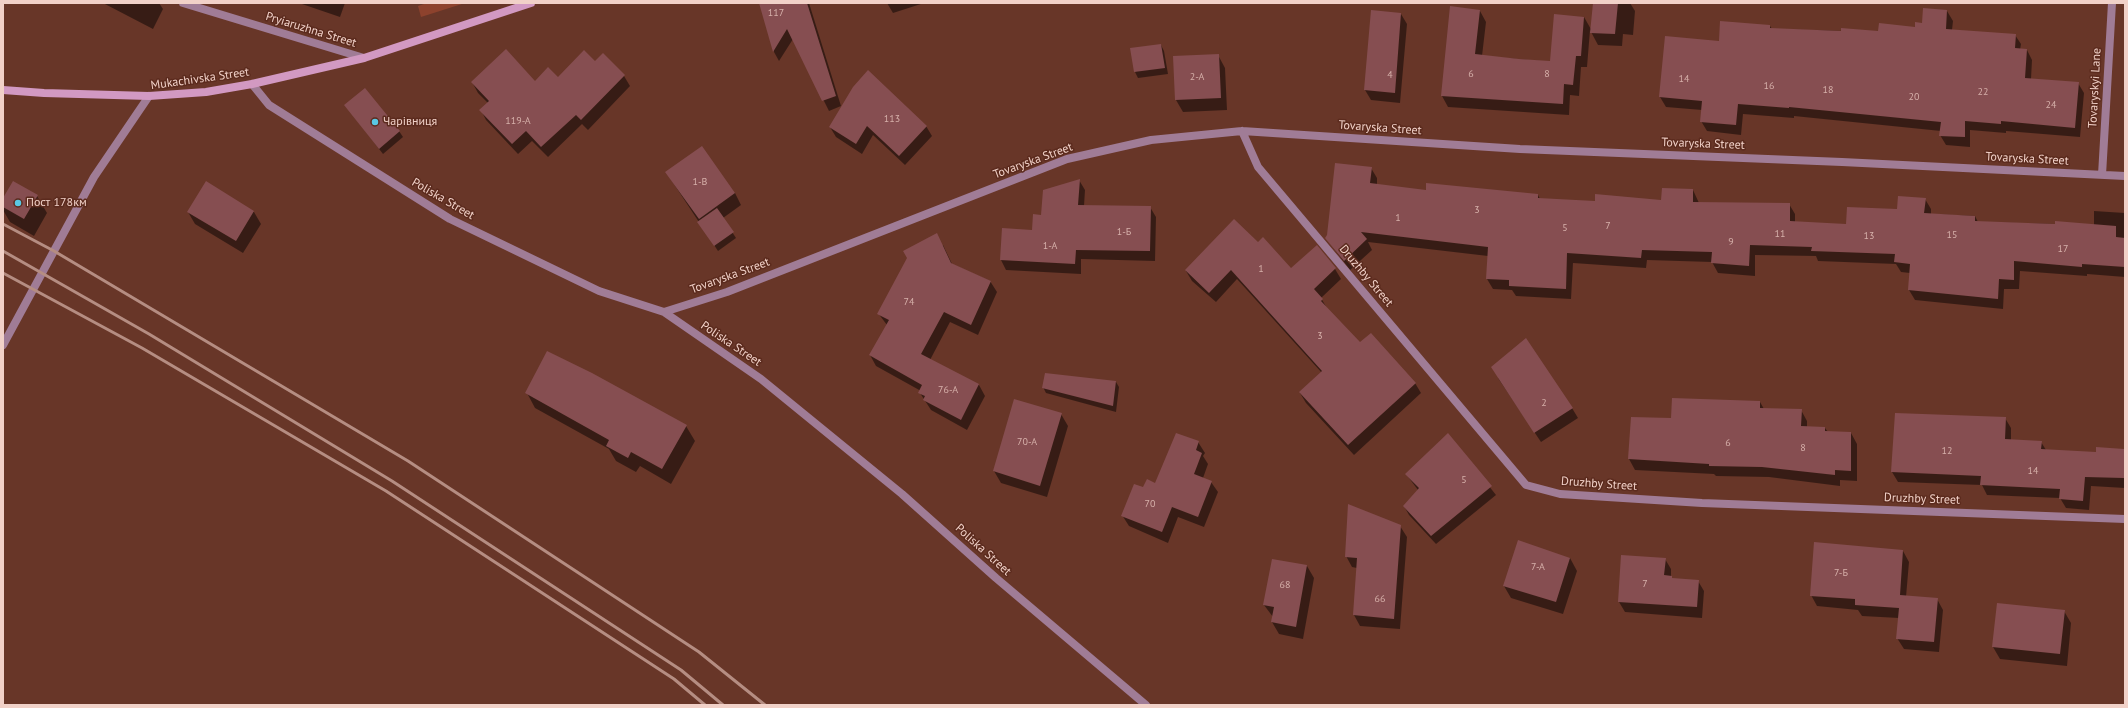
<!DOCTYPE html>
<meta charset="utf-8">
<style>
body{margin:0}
#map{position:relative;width:2128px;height:708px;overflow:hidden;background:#683628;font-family:"PT Sans",sans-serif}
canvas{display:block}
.frame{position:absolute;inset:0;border:4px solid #f1d1c8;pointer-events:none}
</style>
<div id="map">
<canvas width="2128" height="708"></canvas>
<div class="frame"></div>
</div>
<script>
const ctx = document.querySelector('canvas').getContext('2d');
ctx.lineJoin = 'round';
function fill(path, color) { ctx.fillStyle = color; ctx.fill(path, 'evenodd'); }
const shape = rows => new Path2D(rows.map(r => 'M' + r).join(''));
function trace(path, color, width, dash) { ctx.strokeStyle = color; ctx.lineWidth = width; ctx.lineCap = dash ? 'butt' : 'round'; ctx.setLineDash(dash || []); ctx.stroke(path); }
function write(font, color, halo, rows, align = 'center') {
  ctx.font = font + ' "PT Sans",sans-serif'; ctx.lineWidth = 3; ctx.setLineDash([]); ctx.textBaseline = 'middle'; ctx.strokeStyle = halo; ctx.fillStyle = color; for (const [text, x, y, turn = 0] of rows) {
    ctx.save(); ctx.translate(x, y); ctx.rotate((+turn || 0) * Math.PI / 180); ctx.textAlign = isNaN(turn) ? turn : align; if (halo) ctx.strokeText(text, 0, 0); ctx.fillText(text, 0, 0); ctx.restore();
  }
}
const green = shape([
 [427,3,465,3,421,17,418,6]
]);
const shadow = shape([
 [103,3,159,3,163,9,153,29],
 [299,3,345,3,340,17],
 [760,3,809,3,841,106,829,111,793,39,779,61,774,52],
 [887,3,924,3,893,13],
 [1594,3,1630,3,1635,11,1633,35,1623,34,1622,46,1598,45,1590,30,1587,67,1581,67,1579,96,1570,95,1569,115,1448,107,1442,96,1451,8,1480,11,1486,22,1482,56,1551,62,1584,17,1592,31],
 [1947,11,1953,21,1952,30,2015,35,2021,44,2020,50,2027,50,2032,60,2031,79,2078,83,2084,93,2080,137,2006,131,2006,133,1970,130,1970,147,1946,145,1940,135,1941,131,1794,116,1794,118,1743,114,1741,135,1707,131,1701,121,1702,110,1666,107,1660,97,1720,42,1770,26,1772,29,1879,32,1916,28],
 [1401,14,1407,24,1400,103,1371,100,1365,90],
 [1161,45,1164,51,1168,74,1138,78,1135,72],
 [603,55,624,76,630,86,588,130,582,124,548,157,532,141,518,154,486,120,481,110,488,103,478,93,472,82,535,82,558,79,595,63],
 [1218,55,1225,68,1227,110,1183,112,1176,100],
 [854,87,926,126,932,136,905,165,873,135,862,154,836,137,830,127],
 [345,105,399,131,403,137,383,154],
 [1371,168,1377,178,1377,185,1426,191,1538,195,1540,199,1596,202,1662,201,1693,190,1699,203,1789,204,1795,214,1795,223,1847,225,1898,210,1925,199,1931,209,1931,214,1975,216,1978,222,2094,225,2094,211,2125,213,2125,277,2087,274,2087,276,2020,271,2019,289,2004,289,2003,309,1915,300,1909,290,1910,273,1901,272,1896,264,1818,261,1816,256,1755,255,1755,276,1718,273,1712,262,1647,260,1646,268,1573,263,1571,299,1516,296,1512,290,1493,289,1487,279,1488,256,1368,242,1372,250,1350,270,1326,238],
 [666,172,735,193,741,205,723,218,736,238,718,251],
 [1079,180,1085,190,1084,206,1150,207,1156,217,1155,261,1081,259,1081,274,1006,270,1001,260,1033,231,1042,216],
 [206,183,254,212,261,224,243,253,195,224,188,212],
 [37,196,47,213,34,236,10,222,3,210,3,200],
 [1258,243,1291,270,1335,269,1341,279,1321,298,1328,310,1360,344,1415,383,1421,393,1354,455,1306,403,1300,393,1322,373,1237,279,1216,302,1192,281,1186,271],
 [943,245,952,264,990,281,997,292,978,335,950,322,930,360,979,385,985,396,967,430,931,410,920,393,921,391,876,366,870,355,887,325,878,313],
 [1498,378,1572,408,1578,418,1541,442],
 [1116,382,1119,387,1116,412,1046,393,1043,387],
 [527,393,686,426,695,441,671,484,640,466,636,472,616,461,609,449,535,408],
 [1760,402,1764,409,1801,410,1807,421,1807,427,1825,428,1828,432,1851,433,1857,444,1857,481,1840,480,1840,486,1769,477,1716,476,1714,474,1635,470,1629,459,1632,418,1672,420],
 [1061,414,1068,426,1047,497,1001,483,994,471],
 [2005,418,2011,428,2011,440,2041,442,2046,450,2097,453,2097,449,2125,450,2125,488,2091,486,2089,510,2066,508,2060,498,1987,495,1982,485,1898,482,1892,472],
 [1448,434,1496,495,1436,544,1409,515,1404,506,1418,490,1406,474],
 [1198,442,1205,453,1203,456,1208,464,1203,478,1211,482,1218,492,1204,527,1178,517,1168,543,1129,526,1122,515,1144,488,1155,484],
 [1400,526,1407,537,1400,629,1360,626,1354,615,1357,568,1352,567,1346,556],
 [1903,551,1909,562,1906,597,1937,599,1943,610,1939,652,1904,649,1897,638,1899,618,1862,616,1858,610,1817,606,1811,595],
 [1570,558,1577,571,1563,614,1511,598,1504,586],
 [1665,559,1671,569,1671,577,1673,579,1698,581,1704,591,1702,618,1625,612,1619,602],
 [1307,566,1314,578,1303,639,1279,634,1272,622,1273,617,1264,605],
 [2064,611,2071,623,2067,666,2000,659,1993,647]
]);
const building = shape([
 [759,3,807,3,836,96,822,101,787,29,773,52],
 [1593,3,1618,3,1615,34,1590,33],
 [1450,6,1480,10,1475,54,1519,59,1550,61,1554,14,1584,17,1581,56,1576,56,1573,85,1564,84,1563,104,1441,96],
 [1923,8,1947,10,1946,29,2016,34,2015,48,2027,49,2025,78,2079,82,2075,128,2001,121,2001,124,1965,121,1965,137,1939,136,1941,122,1789,107,1789,108,1738,104,1736,125,1700,122,1702,101,1659,97,1665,36,1719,41,1720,21,1770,25,1770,28,1841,31,1841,28,1878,31,1879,23,1915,27,1915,22,1922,23],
 [1371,10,1401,13,1395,93,1364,90],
 [1161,44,1165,68,1134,72,1130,48],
 [506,49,535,81,548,67,558,77,584,50,595,61,603,53,625,75,581,120,576,115,541,147,526,131,512,144,479,110,489,101,471,82],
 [1219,54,1221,98,1175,100,1173,56],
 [868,70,927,126,899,156,867,126,856,144,829,127,853,87],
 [365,88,400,131,379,149,344,105],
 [702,146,735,193,699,219,665,172],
 [1335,163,1372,167,1370,183,1426,190,1426,183,1538,194,1538,198,1595,201,1595,194,1661,200,1662,188,1693,189,1693,202,1790,203,1790,221,1846,224,1847,207,1897,209,1898,196,1926,198,1924,213,1975,216,1975,221,2055,224,2055,221,2116,226,2116,237,2125,238,2125,267,2082,264,2082,267,2014,261,2014,280,1999,279,1998,299,1908,290,1910,264,1894,262,1895,254,1811,251,1812,247,1750,245,1749,266,1711,263,1712,252,1642,250,1641,258,1567,253,1566,289,1509,286,1509,280,1486,279,1488,247,1361,232,1367,239,1344,261,1325,238,1327,235],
 [1080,179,1078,205,1151,206,1150,251,1076,250,1075,264,1000,260,1002,228,1032,230,1033,214,1041,215,1043,190],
 [13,181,38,195,24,219,3,207,3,198],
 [206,181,254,211,236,241,187,212],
 [717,208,734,232,714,246,697,222],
 [1234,219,1258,242,1263,237,1291,268,1317,245,1336,268,1314,289,1323,299,1321,301,1360,342,1371,333,1416,383,1348,445,1299,392,1322,371,1231,270,1209,293,1185,270],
 [937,233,951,263,991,281,971,325,944,312,921,354,979,384,961,420,923,400,925,396,918,393,922,385,869,355,889,320,877,314,907,258,903,251],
 [1526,338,1573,408,1534,433,1491,367],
 [547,351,592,373,687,425,662,469,631,452,628,458,606,446,609,440,525,393],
 [1045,373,1116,381,1113,406,1042,388],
 [1672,398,1760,401,1760,408,1802,409,1801,426,1825,427,1825,431,1851,432,1851,471,1835,470,1835,475,1762,467,1709,466,1709,464,1628,459,1631,417,1671,418],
 [1014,399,1062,413,1040,486,993,471],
 [1895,413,2006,417,2005,439,2042,441,2041,449,2096,452,2096,447,2124,449,2124,478,2085,477,2083,501,2059,499,2060,489,1980,485,1981,476,1891,472],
 [1176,433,1199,441,1196,450,1202,453,1194,474,1212,481,1198,517,1172,507,1162,532,1121,516,1134,484,1143,487,1147,479,1155,483],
 [1448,433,1492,486,1431,536,1403,506,1419,488,1405,474],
 [1348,504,1401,525,1394,619,1353,615,1357,558,1345,557],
 [1518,540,1570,558,1556,602,1503,586],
 [1814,542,1903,550,1900,595,1938,598,1934,642,1896,639,1899,608,1855,605,1855,599,1810,596],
 [1621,555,1666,558,1664,575,1672,576,1672,578,1699,580,1697,607,1618,602],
 [1272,559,1307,565,1296,627,1271,622,1274,607,1263,605],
 [1997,603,2065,610,2060,654,1992,647]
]);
const street = shape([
 [183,3,364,58],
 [252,84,269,105,450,219,599,291,664,312,761,379,902,494,996,578,1146,705],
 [1242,131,1258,167,1526,485,1560,494,1702,503,2125,519],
 [2102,175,2112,3],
 [664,312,727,292,1067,159,1151,140,1242,131,1520,149,1842,162,2125,176],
 [3,345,94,177,149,96]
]);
const secondary = shape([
 [3,90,44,93,149,96,206,92,252,84,364,58,531,3]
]);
const rail = shape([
 [3,224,54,251,408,461,699,652,765,705],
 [3,251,149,334,392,481,681,670,723,705],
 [3,273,142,348,386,491,674,679,705,705]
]);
const markers = [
 [375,122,4,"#59c8e4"],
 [18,203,4,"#59c8e4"]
];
const numberNames = [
 ["117",776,13],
 ["6",1471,74],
 ["8",1547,74],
 ["4",1390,75],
 ["2-А",1197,77],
 ["14",1684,79],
 ["16",1769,86],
 ["18",1828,90],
 ["22",1983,92],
 ["20",1914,97],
 ["24",2051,105],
 ["113",892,119],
 ["119-А",518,121],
 ["1-В",700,182],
 ["3",1477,210],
 ["1",1398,218],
 ["7",1608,226],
 ["5",1565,228],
 ["1-Б",1124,232],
 ["11",1780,234],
 ["15",1952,235],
 ["13",1869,236],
 ["9",1731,242],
 ["1-А",1050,246],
 ["17",2063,249],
 ["1",1261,269],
 ["74",909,302],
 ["3",1320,336],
 ["76-А",948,390],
 ["2",1544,403],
 ["70-А",1027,442],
 ["6",1728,443],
 ["8",1803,448],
 ["12",1947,451],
 ["14",2033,471],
 ["5",1464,480],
 ["70",1150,504],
 ["7-А",1538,567],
 ["7-Б",1841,573],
 ["7",1645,584],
 ["68",1285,585],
 ["66",1380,599]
];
const streetNames = [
 ["Pryiaruzhna Street",311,30,17],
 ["Mukachivska Street",200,79,-8],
 ["Tovaryskyi Lane",2095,88,-87],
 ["Tovaryska Street",1380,128,4],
 ["Tovaryska Street",1703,144,2],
 ["Tovaryska Street",2027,159,3],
 ["Tovaryska Street",1033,161,-20],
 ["Poliska Street",443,199,30],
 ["Tovaryska Street",730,276,-20],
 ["Druzhby Street",1366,276,50],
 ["Poliska Street",731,344,34],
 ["Druzhby Street",1599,484,4],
 ["Druzhby Street",1922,499,2],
 ["Poliska Street",983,550,42]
];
const poiNames = [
 ["Чарівниця",383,122],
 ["Пост 178км",26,203]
];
fill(green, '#8d422d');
fill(shadow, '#0007');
fill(building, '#864e51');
trace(street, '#a07c96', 8);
trace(secondary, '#d299c2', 8);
trace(rail, '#b58d82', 3);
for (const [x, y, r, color] of markers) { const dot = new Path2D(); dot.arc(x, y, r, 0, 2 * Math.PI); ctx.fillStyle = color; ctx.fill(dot); trace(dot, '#5c2b1e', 1.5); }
write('10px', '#d6b0aa', null, numberNames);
write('12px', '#f1d1c8', '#5c2b1e', streetNames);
write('12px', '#f1d1c8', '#5c2b1e', poiNames, 'left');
</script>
